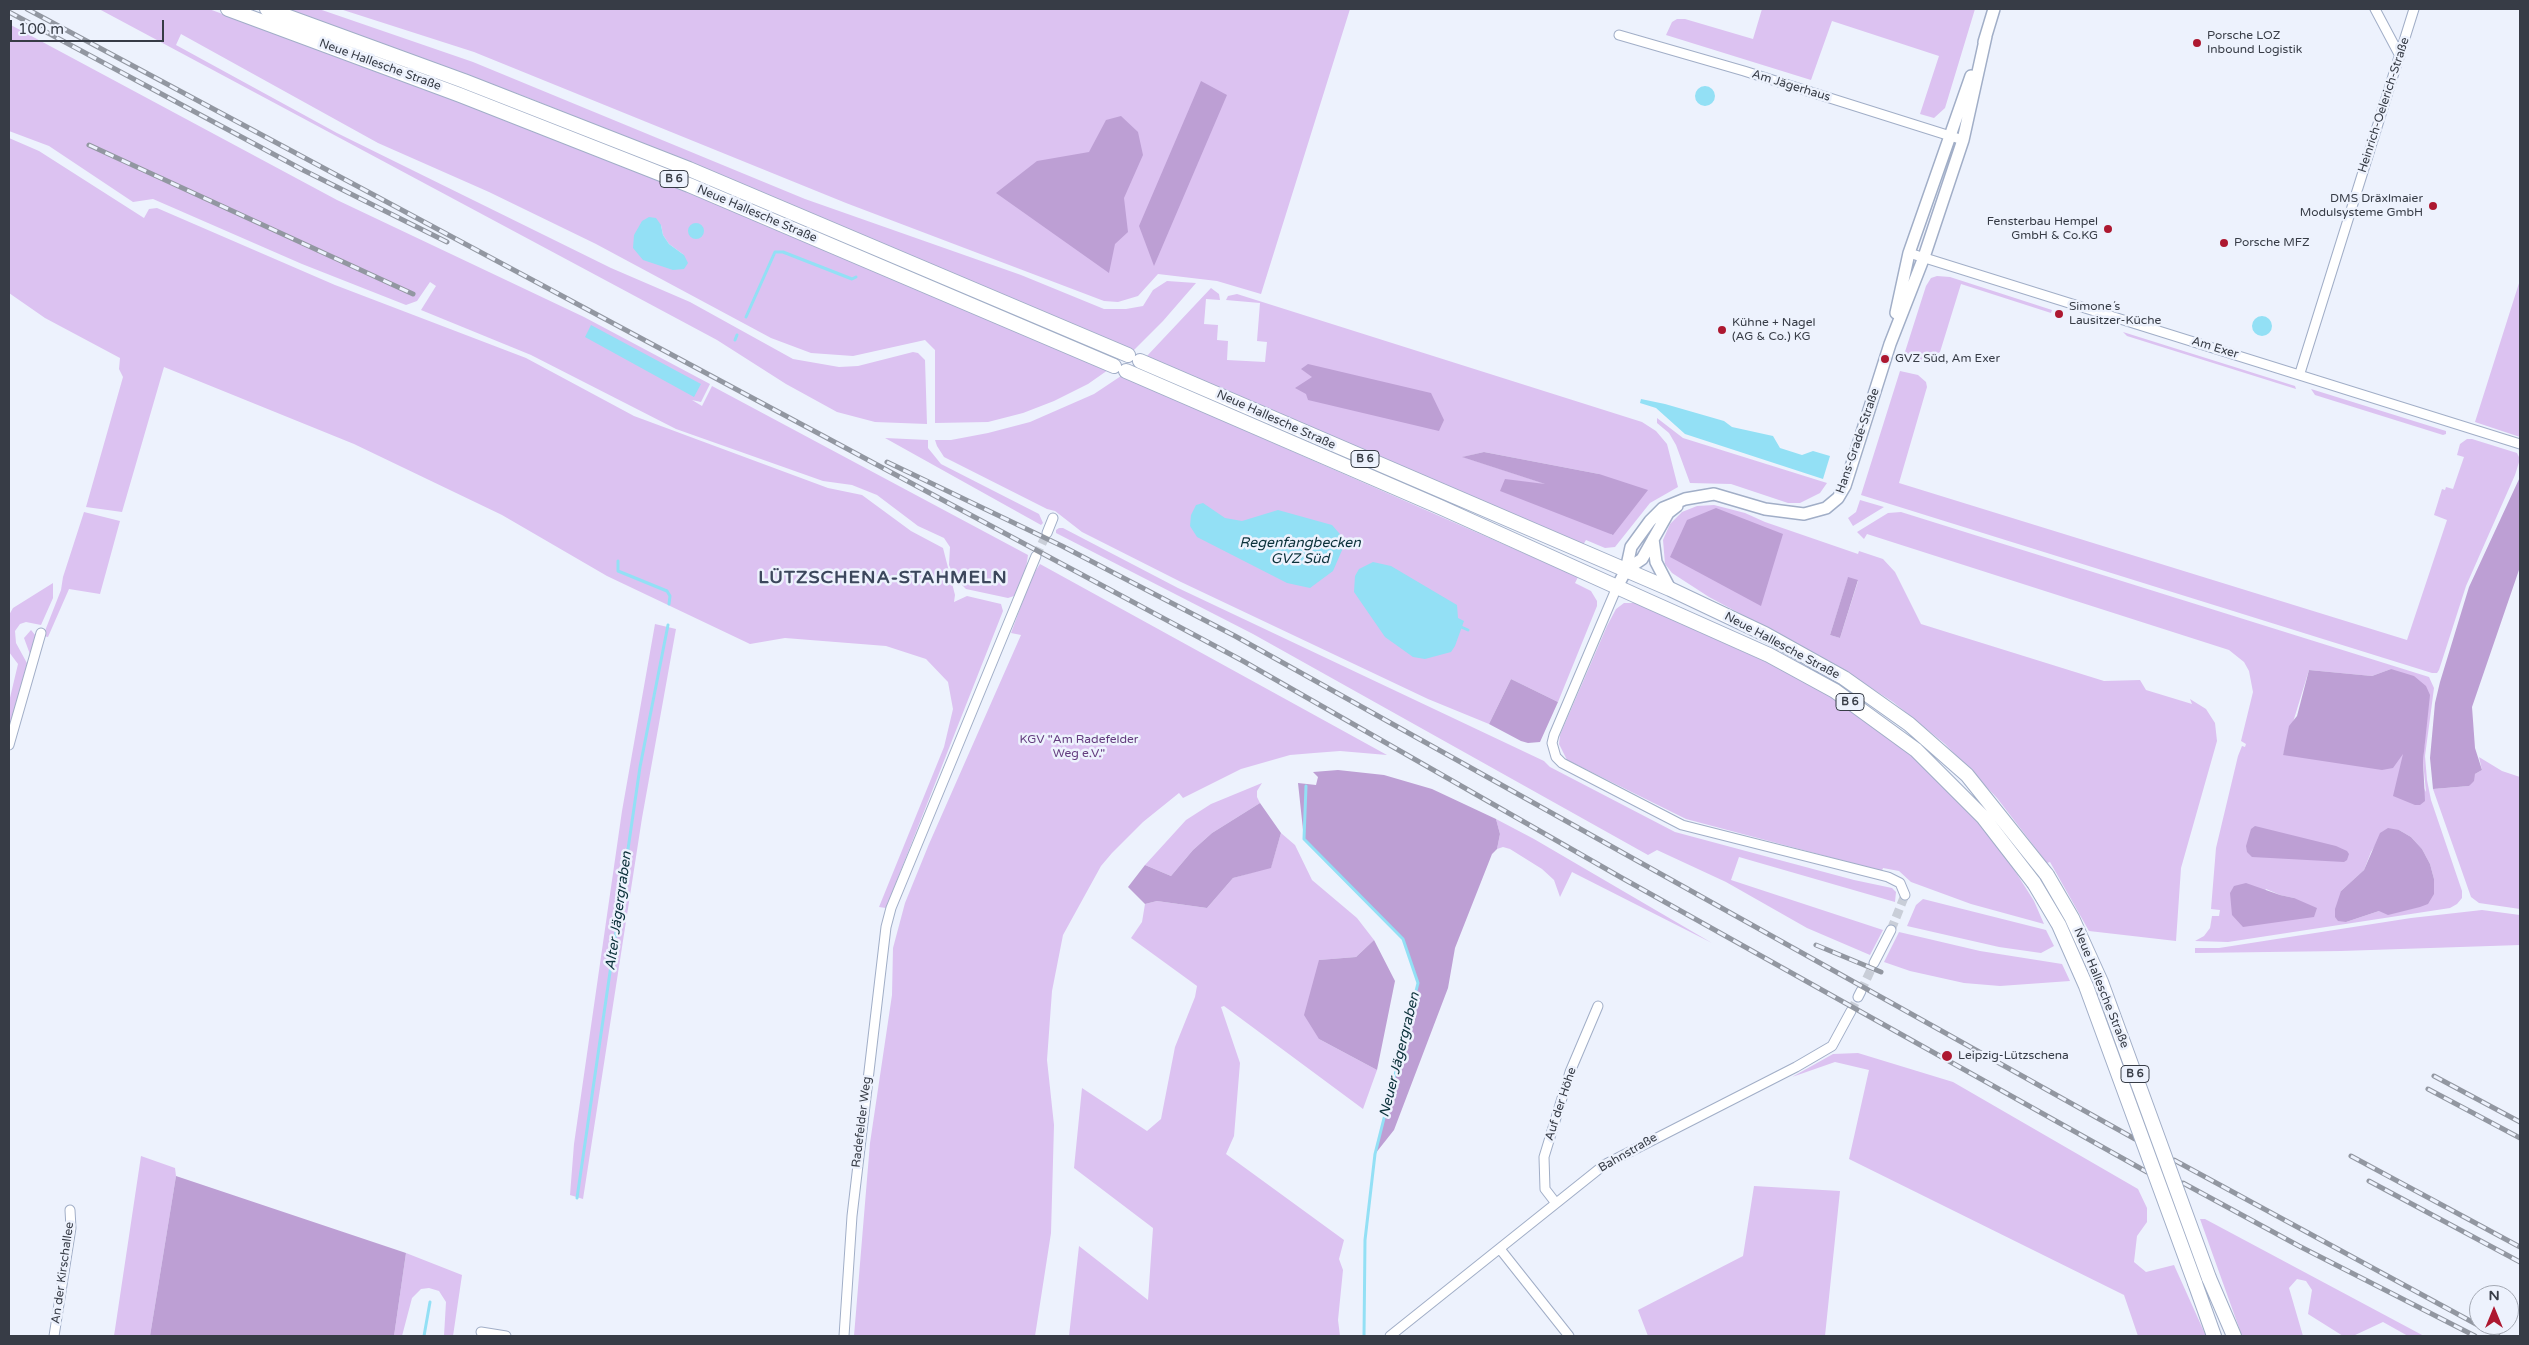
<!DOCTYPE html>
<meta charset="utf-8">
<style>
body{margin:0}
#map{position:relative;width:2529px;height:1345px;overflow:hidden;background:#edf2fd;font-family:"Varela Round",sans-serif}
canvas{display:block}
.frame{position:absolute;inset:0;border:10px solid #373c46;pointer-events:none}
.north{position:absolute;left:2469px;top:1285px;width:50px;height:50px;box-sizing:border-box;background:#edf2fd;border:1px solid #a4a9b4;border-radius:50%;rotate:0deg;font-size:14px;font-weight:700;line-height:20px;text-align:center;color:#373c46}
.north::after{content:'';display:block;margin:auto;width:18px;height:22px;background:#ad1830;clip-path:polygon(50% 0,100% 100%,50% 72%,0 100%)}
.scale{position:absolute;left:10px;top:20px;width:154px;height:22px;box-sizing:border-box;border:2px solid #373c46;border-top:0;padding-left:6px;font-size:15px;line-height:18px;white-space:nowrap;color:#373c46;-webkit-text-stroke:4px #edf2fd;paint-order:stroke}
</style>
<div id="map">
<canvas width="2529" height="1345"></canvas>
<div class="frame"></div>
<div class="north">N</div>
<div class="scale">100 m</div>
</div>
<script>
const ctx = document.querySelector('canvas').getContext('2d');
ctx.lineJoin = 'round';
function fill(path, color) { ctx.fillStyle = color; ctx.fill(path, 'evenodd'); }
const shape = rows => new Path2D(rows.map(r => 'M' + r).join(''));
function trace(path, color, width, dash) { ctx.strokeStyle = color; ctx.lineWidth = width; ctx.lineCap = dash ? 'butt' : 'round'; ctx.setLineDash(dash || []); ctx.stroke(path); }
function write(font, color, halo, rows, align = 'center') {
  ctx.font = font + ' "Varela Round",sans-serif'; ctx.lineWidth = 5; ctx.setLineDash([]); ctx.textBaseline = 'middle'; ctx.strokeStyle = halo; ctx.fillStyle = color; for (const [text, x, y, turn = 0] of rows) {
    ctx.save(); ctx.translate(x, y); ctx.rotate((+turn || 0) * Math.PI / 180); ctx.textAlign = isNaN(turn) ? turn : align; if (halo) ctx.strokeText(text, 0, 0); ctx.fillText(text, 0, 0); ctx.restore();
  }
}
const green = shape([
 [99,9,209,9,470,105,732,210,1108,370,1088,384,1054,401,1023,413,988,422,935,423,935,350,925,340,853,356,811,353,771,338,596,244,489,192,378,143,181,34,176,45,337,133,611,268,690,302,793,359,839,367,858,366,913,352,918,353,925,360,927,424,875,422,837,412,786,384,717,340],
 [661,225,663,235,669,244,684,255,634,235],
 [286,9,319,9,473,62,805,199,1021,275,1104,309,1126,309,1143,306,1153,290,1167,281,1196,283,1163,321,1133,351,754,189,529,98],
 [340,9,1350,9,1261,294,1217,281,1158,274,1138,296,1118,302,1104,301,846,203,474,52],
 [1762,9,1975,9,1945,108,1934,118,1920,114,1939,56,1832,21,1811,80,1666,35,1672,22,1677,19,1685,19,1753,39],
 [9,24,337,200,584,317,710,384,701,402,692,400,702,406,712,386,1028,555,1025,575,1018,590,1014,596,1008,598,966,589,955,578,949,565,950,547,944,538,918,526,877,495,852,485,823,481,676,429,531,355,421,310,436,286,430,282,417,301,406,305,302,264,153,199,133,202,49,146,9,131],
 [9,138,39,151,144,218,149,209,157,208,335,285,526,358,634,416,828,488,862,495,911,531,943,548,955,595,954,602,967,596,1001,604,1003,611,886,908,879,907,944,747,953,709,948,682,926,659,886,646,785,638,750,644,607,576,502,515,354,444,164,367,122,512,86,507,123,377,119,369,120,358,45,318,9,293],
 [1937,276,1950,277,2052,310,2051,313,1961,284,1940,352,1921,362,1911,359,1904,355,1926,286,1931,278],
 [2520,280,2520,437,2475,422],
 [1211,288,1219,294,1220,300,1206,299,1204,324,1218,325,1217,340,1228,341,1227,360,1265,362,1267,342,1257,341,1260,303,1226,300,1228,296,1237,294,1642,422,1656,431,1667,444,1678,487,1650,503,1615,547,1605,548,1586,540,1583,545,1146,357],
 [1484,452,1599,474,1612,535,1549,485,1463,457],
 [2123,332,2295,386,2296,389,2127,336],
 [1900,371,1918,375,1926,382,1927,387,1899,483,2407,640,2447,520,2434,515,2442,489,2445,490,2446,487,2453,489,2464,457,2457,455,2460,444,2467,439,2472,439,2517,453,2520,459,2515,475,2466,586,2439,670,2437,673,2432,673,1861,495],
 [1121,376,1578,577,1575,583,1591,591,1597,601,1597,606,1558,702,1511,679,1489,724,1428,699,1181,582,1082,532,1055,511,1047,509,944,457,937,446,935,440,951,440,988,433,1030,422,1094,394],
 [2311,389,2446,431,2446,434,2443,435,2315,395],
 [1657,418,1683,438,1827,483,1820,493,1800,503,1788,503,1731,484,1690,483,1676,445,1669,433,1657,423],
 [885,438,928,440,928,448,941,464,1039,514,1043,523,1041,525],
 [1860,500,1884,507,1853,526,1848,518,1856,512],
 [1714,505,1745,513,1765,522,1858,554,1859,551,1883,559,1895,572,1921,624,2104,681,2140,680,2146,690,2192,704,2190,699,2206,709,2215,723,2217,741,2181,868,2176,941,2089,931,2050,862,2047,863,1997,798,1945,744,1893,702,1834,664,1709,597,1672,573,1665,564,1663,540,1670,524,1682,512,1697,506],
 [1848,578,1858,581,1840,638,1830,635],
 [84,512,120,521,100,594,69,589,48,637,43,636,61,590,63,577],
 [1901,512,2429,677,2434,688,2425,756,2427,780,2431,800,2462,891,2462,898,2457,904,2450,908,2228,942,2195,941,2204,936,2210,928,2212,916,2219,916,2220,910,2211,909,2216,848,2238,756,2242,746,2245,747,2246,744,2241,741,2253,692,2249,671,2244,662,2229,650,1867,534,1864,539,1857,532,1888,513],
 [2391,669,2425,736,2423,761,2426,792,2404,752,2283,755,2309,670,2372,676],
 [2399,830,2411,837,2422,849,2430,864,2434,879,2379,911,2346,922,2341,891,2364,870,2371,852,2379,840],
 [2266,889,2280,895,2294,898,2243,926],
 [1059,528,1063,528,1178,588,1544,761,1550,767,1675,832,1854,880,1892,888,1896,892,1895,902,1739,857,1731,880,1883,930,1870,955,1807,928,1726,882,1657,850,1648,855,1253,634,1056,533,1056,530],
 [1040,564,1387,755,1340,751,1314,753,1290,755,1241,769,1183,798,1179,793,1143,822,1112,853,1101,866,1063,935,1052,991,1047,1060,1054,1125,1051,1233,1035,1336,854,1336,870,1143,892,995,893,948,905,903,929,844,1021,635,1011,633,1032,576],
 [53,583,53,598,41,625,26,622,20,624,15,631,16,643,28,665,9,731,9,702,18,664,9,652,9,615,13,608],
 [1624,603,1635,603,1815,684,1897,740,1958,796,1998,844,2034,901,2044,924,1971,904,1911,882,1899,871,1883,868,1882,871,1686,819,1567,760,1559,744,1560,735,1607,626,1616,609],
 [655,624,676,629,642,818,583,1199,570,1195,574,1144,622,811],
 [31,630,36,636,31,657,24,638],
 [2479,757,2502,771,2520,777,2520,909,2479,903,2471,897,2433,789,2469,786,2475,774,2482,770],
 [1262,783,1257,791,1257,797,1260,803,1212,833,1193,850,1171,876,1145,865,1186,820,1211,804],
 [1496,819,1534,839,1712,943,1572,872,1560,897,1554,880,1542,869,1510,849,1503,847,1497,849,1500,834],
 [1281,833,1295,845,1312,880,1357,918,1374,940,1356,957,1319,960,1319,1039,1377,1070,1363,1109,1224,1006,1221,1007,1240,1063,1234,1136,1226,1154,1344,1240,1339,1259,1343,1270,1338,1320,1340,1336,1069,1336,1079,1246,1148,1300,1153,1228,1074,1168,1082,1088,1147,1131,1161,1119,1175,1047,1195,997,1197,986,1131,938,1142,922,1145,904,1157,901,1207,908,1233,878,1271,867],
 [1923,899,2046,930,2054,946,2041,953,1999,947,1907,926,1916,905],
 [2482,910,2520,915,2520,945,2341,951,2195,953,2195,948,2219,948,2411,918],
 [1899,932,1980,951,2062,964,2070,981,2000,986,1964,983,1910,971,1884,962],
 [1858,1053,1953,1082,2138,1189,2147,1208,2147,1222,2137,1236,2134,1262,2146,1272,2174,1265,2206,1336,2138,1336,2124,1295,1849,1159,1869,1070,1835,1062,1792,1077,1833,1054],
 [141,1156,175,1168,176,1176,150,1336,114,1336],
 [1754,1186,1840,1191,1825,1336,1648,1336,1638,1310,1743,1256],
 [2200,1219,2205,1219,2424,1336,2408,1336,2383,1322,2353,1336,2343,1336,2308,1314,2312,1290,2306,1281,2297,1279,2289,1288,2303,1336,2242,1336],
 [406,1253,462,1275,453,1336,444,1336,446,1302,439,1291,429,1288,421,1289,412,1298,402,1336,394,1336]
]);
const forest = shape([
 [1201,81,1227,95,1154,266,1139,226],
 [1121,116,1138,132,1143,155,1124,198,1128,232,1115,244,1109,273,996,193,1037,161,1089,152,1106,120],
 [1308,364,1431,393,1444,420,1439,431,1308,400,1306,394,1295,388,1312,377,1301,369],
 [1484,452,1599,474,1648,490,1613,535,1500,491,1505,479,1545,484,1462,457],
 [2520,477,2520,567,2472,707,2475,748,2482,770,2475,774,2474,781,2469,786,2433,789,2430,758,2435,703,2440,682,2469,587],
 [1716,508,1783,534,1761,606,1670,557,1687,520],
 [1848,577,1858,580,1840,638,1830,635],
 [2391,669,2414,676,2426,686,2430,695,2423,761,2425,801,2420,805,2415,805,2393,796,2403,754,2393,768,2382,770,2283,755,2289,726,2297,716,2309,670,2372,676],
 [1511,679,1558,702,1540,742,1528,743,1521,741,1489,724],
 [1338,770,1384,775,1432,789,1496,819,1500,834,1497,849,1492,854,1455,948,1448,988,1394,1130,1375,1154,1418,983,1403,939,1304,839,1298,783,1316,785,1318,777,1313,772],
 [1260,803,1281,833,1271,868,1233,878,1207,908,1157,901,1145,904,1128,887,1145,865,1171,876,1193,850,1212,833],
 [2255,826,2336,846,2347,851,2349,854,2347,860,2344,862,2252,857,2247,852,2246,846,2251,829],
 [2388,828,2399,830,2411,837,2422,849,2430,864,2434,879,2434,894,2428,904,2420,907,2388,915,2379,911,2346,922,2338,921,2335,917,2335,909,2341,891,2364,870,2380,833],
 [2246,883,2280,895,2294,898,2317,908,2314,917,2243,927,2232,915,2230,893,2234,886],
 [1374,940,1395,981,1377,1070,1319,1039,1304,1015,1319,960,1356,957],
 [176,1176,406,1253,394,1336,150,1336]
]);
const water = shape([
 '1695 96a10 10 0 1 1 20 0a10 10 0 1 1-20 0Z',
 [649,217,656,218,661,225,663,235,669,244,684,255,688,263,684,269,673,270,643,260,633,248,634,235,642,221],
 '688 231a8 8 0 1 1 16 0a8 8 0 1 1-16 0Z',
 '2252 326a10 10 0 1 1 20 0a10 10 0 1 1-20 0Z',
 [591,325,701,384,694,397,585,337],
 [1641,399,1665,404,1724,421,1732,427,1773,436,1780,448,1802,455,1813,451,1830,456,1823,479,1685,434,1656,408,1640,403],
 [1203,503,1225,518,1242,521,1278,510,1332,525,1346,541,1333,571,1310,588,1287,583,1197,537,1190,526,1191,515,1196,505],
 [1373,562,1391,566,1457,605,1458,618,1464,621,1455,646,1451,652,1425,659,1413,657,1385,637,1354,592,1355,576,1359,569]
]);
const stream = shape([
 [746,317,775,252,783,252,852,279,856,277],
 [735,340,737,335],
 [618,561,618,571,667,591,670,596,669,604],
 [1459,626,1468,630],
 [1306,786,1304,839,1403,939,1418,983,1375,1154,1365,1240,1364,1336],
 [577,1198,640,767,668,625],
 [424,1336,430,1302]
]);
const streetTunnel = shape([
 [1036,556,1047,533],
 [1891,930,1905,895],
 [1861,991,1874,963],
 [1851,1011,1858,997]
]);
const street = shape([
 [2375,9,2400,56],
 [1619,35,1744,71,1963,140],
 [1909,253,2520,444],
 [2300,373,2414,9],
 [1047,533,1053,518],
 [1617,587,1554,735,1552,743,1556,757,1562,763,1682,825,1888,877,1900,883,1905,895],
 [9,745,41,633],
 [1874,963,1891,930],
 [1858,997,1861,991],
 [1555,1202,1545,1189,1544,1157,1570,1072,1598,1006],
 [1500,1249,1569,1336],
 [481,1332,506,1336],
 [54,1336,71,1228,70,1210],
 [844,1336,852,1216,886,927,891,908,1036,556],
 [1390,1336,1604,1165,1796,1067,1832,1046,1851,1011]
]);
const secondary = shape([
 [1984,42,1994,9],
 [1896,313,1909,253,1971,76],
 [1653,539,1656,562,1670,589],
 [1626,570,1642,559,1668,513,1677,506],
 [1617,587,1626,570,1631,547,1650,521,1663,508,1685,499,1714,494,1765,509,1804,514,1826,508,1838,498,1845,486,1890,344,1924,257,1963,140,1986,36]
]);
const primary = shape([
 [228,9,460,95,689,185,1114,366],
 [267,9,464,81,689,169,1128,355],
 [1140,361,1670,589,1765,634,1844,678,1909,724,1967,775,2047,875],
 [1126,371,1440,507,1648,601,1769,655,1835,691,1916,750,1983,817,2034,883],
 [2209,1278,2234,1336],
 [2195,1283,2214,1336]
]);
const rail = shape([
 [27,9,1243,661,1622,878,2147,1172],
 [9,12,303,170,447,242],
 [89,145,413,294],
 [887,462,1062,546,1235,636,2135,1139],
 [1816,945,1881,972],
 [2434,1076,2520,1122],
 [2428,1089,2520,1138],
 [2351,1156,2520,1247],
 [2174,1160,2498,1336],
 [2369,1181,2520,1262],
 [2183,1183,2299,1246,2475,1336]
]);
const primaryBridge = shape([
 [2047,875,2072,918,2101,982,2209,1278],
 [2034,883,2059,925,2086,986,2195,1283]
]);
const markers = [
 [2197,43,5,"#ad1830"],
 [2433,206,5,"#ad1830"],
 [2108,229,5,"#ad1830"],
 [2224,243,5,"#ad1830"],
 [2059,314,5,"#ad1830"],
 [1722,330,5,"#ad1830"],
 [1885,359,5,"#ad1830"],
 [1947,1056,6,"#ad1830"]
];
const shields = [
 [674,179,28],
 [1365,459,28],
 [1850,702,28],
 [2135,1074,28]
];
const shieldNames = [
 ["B 6",674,179],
 ["B 6",1365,459],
 ["B 6",1850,702],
 ["B 6",2135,1074]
];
const poiNames = [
 ["Porsche LOZ",2207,36],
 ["Inbound Logistik",2207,50],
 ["DMS Dräxlmaier",2423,199,"right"],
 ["Modulsysteme GmbH",2423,213,"right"],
 ["Fensterbau Hempel",2098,222,"right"],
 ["GmbH & Co.KG",2098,236,"right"],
 ["Porsche MFZ",2234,243],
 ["Simone´s",2069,307],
 ["Lausitzer-Küche",2069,321],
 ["Kühne + Nagel",1732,323],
 ["(AG & Co.) KG",1732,337],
 ["GVZ Süd, Am Exer",1895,359],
 ["Leipzig-Lützschena",1958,1056]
];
const streetNames = [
 ["Neue Hallesche Straße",380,65,20],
 ["Am Jägerhaus",1791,86,17],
 ["Heinrich-Oelerich-Straße",2384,105,-72],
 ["Neue Hallesche Straße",757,214,23],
 ["Am Exer",2215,348,17],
 ["Neue Hallesche Straße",1276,420,24],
 ["Hans-Grade-Straße",1858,441,-71],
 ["Neue Hallesche Straße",1782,646,28],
 ["Neue Hallesche Straße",2101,988,68],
 ["Auf der Höhe",1561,1104,-72],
 ["Radefelder Weg",862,1122,-83],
 ["Bahnstraße",1628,1153,-30],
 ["An der Kirschallee",63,1273,-82]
];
const parkNames = [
 ["KGV \"Am Radefelder",1079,740],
 ["Weg e.V.\"",1079,754]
];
const waterNames = [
 ["Regenfangbecken",1300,543],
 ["GVZ Süd",1300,559],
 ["Alter Jägergraben",619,911,-82],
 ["Neuer Jägergraben",1400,1055,-76]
];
const districtNames = [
 ["LÜTZSCHENA-STAHMELN",883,578]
];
fill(green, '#dcc2f1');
fill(forest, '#bd9fd4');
fill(water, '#93e0f5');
trace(stream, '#93e0f5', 3);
trace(streetTunnel, '#c9ced8', 9, [9, 4.5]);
trace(street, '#a1aec7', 11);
trace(secondary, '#a1aec7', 14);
trace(primary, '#a1aec7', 16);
trace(street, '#fff', 9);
trace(secondary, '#fff', 11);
trace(primary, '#fff', 14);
trace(rail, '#9297a1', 5);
trace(rail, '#edf2fd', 3, [9]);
trace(primaryBridge, '#a1aec7', 16, []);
trace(primaryBridge, '#fff', 14);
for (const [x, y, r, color] of markers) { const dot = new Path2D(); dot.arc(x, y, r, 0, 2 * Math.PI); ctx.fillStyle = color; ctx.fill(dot); trace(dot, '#edf2fd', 2); }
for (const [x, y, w] of shields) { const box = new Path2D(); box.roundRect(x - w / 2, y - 8.5, w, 17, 4); ctx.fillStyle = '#edf2fd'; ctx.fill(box); trace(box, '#373c46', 1); }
write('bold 11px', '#373c46', null, shieldNames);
write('12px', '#373c46', '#edf2fd', poiNames, 'left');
write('12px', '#373c46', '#edf2fd', streetNames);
write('12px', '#633c7e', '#edf2fd', parkNames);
write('italic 14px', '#0b313a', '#edf2fd', waterNames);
ctx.letterSpacing = '1px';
write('bold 18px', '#3c475c', '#edf2fd', districtNames);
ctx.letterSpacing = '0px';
</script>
